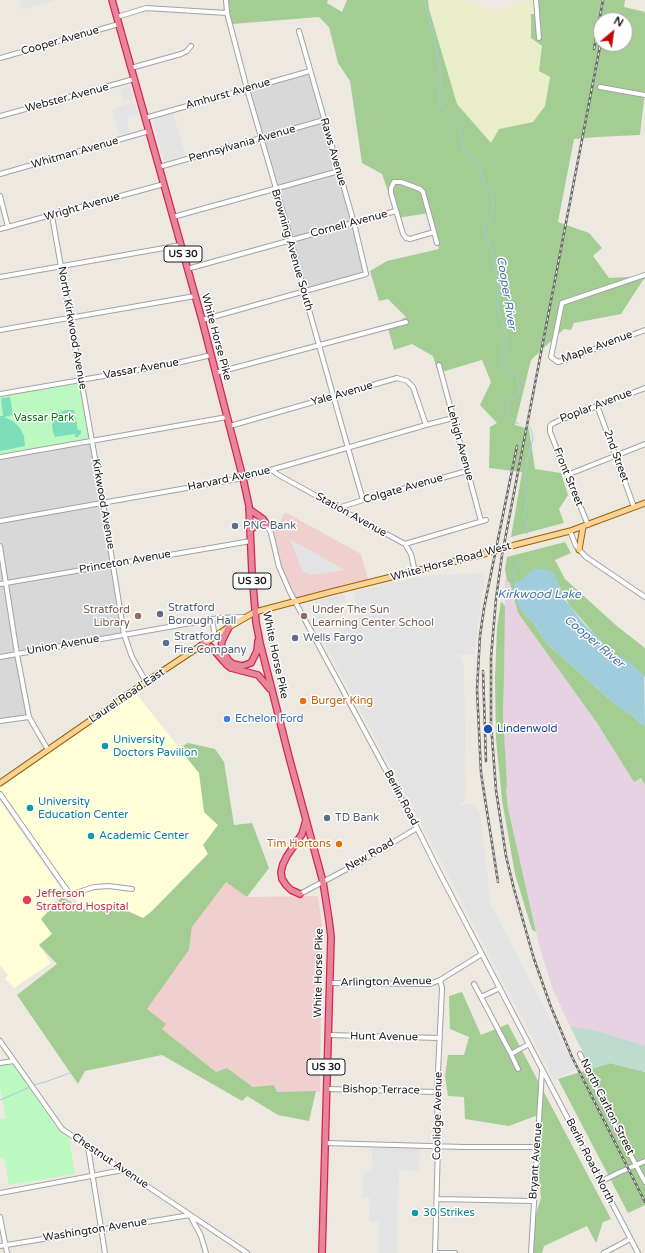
<!DOCTYPE html>
<style>
body{margin:0}
#map{position:relative;width:645px;height:1253px;overflow:hidden;background:#ede9e0;font-family:"Varela Round",sans-serif}
canvas{display:block}
.north{position:absolute;left:593px;top:12px;width:40px;height:40px;box-sizing:border-box;background:#fff;border:1px solid #a4a4a4;border-radius:50%;rotate:29deg;font-size:11px;font-weight:700;line-height:16px;text-align:center;color:#1b1b1b}
.north::after{content:'';display:block;margin:auto;width:14px;height:18px;background:#c60400;clip-path:polygon(50% 0,100% 100%,50% 72%,0 100%)}
</style>
<div id="map">
<canvas width="645" height="1253"></canvas>
<div class="north">N</div>
</div>
<script>
const ctx = document.querySelector('canvas').getContext('2d');
ctx.lineJoin = 'round';
function fill(path, color) { ctx.fillStyle = color; ctx.fill(path, 'evenodd'); }
const shape = rows => new Path2D(rows.map(r => 'M' + r).join(''));
function trace(path, color, width, dash) { ctx.strokeStyle = color; ctx.lineWidth = width; ctx.lineCap = dash ? 'butt' : 'round'; ctx.setLineDash(dash || []); ctx.stroke(path); }
function write(font, color, halo, rows, align = 'center') {
  ctx.font = font + ' "Varela Round",sans-serif'; ctx.lineWidth = 3; ctx.setLineDash([]); ctx.textBaseline = 'middle'; ctx.strokeStyle = halo; ctx.fillStyle = color; for (const [text, x, y, turn = 0] of rows) {
    ctx.save(); ctx.translate(x, y); ctx.rotate((+turn || 0) * Math.PI / 180); ctx.textAlign = isNaN(turn) ? turn : align; if (halo) ctx.strokeText(text, 0, 0); ctx.fillText(text, 0, 0); ctx.restore();
  }
}
const residential = shape([
 [310,71,366,274,304,292,247,89],
 [92,440,124,634,20,652,0,539,0,457],
 [0,546,29,717,0,722]
]);
const commercial = shape([
 [285,512,361,554,369,583,296,601,279,567,269,529,279,523],
 [226,881,247,897,318,896,322,925,320,1092,277,1092,274,1085,253,1087,227,1068,216,1072,162,1029,147,1009,189,950,192,927]
]);
const industrial = shape([
 [505,578,510,583,518,613,597,723,634,781,641,778,645,785,645,1046,601,1032,570,1026,553,990,540,949,508,808,506,788,503,714,504,679]
]);
const education = shape([
 [134,691,199,773,204,812,218,825,203,845,208,853,152,911,143,918,121,908,89,912,67,891,0,794,0,783],
 [0,801,64,893,44,907,47,914,41,919,52,934,39,945,51,963,14,988,5,979,8,975,0,965]
]);
const farmland = shape([
 [428,0,463,0,496,12,530,0,535,0,537,14,531,14,542,46,550,77,545,106,533,122,499,129,491,143,457,104,429,9]
]);
const forest = shape([
 [228,0,328,0,327,3,342,12,347,0,428,0,429,9,457,104,491,143,499,129,533,122,545,106,550,77,539,71,542,46,531,38,531,14,536,14,535,0,625,0,624,7,645,12,645,90,640,135,596,137,574,139,558,222,589,233,602,248,593,256,609,278,645,276,645,277,621,314,574,323,571,330,564,329,531,360,515,425,529,429,535,469,561,473,568,495,559,509,564,523,511,537,522,472,489,468,490,427,497,423,480,405,491,382,482,360,438,373,433,356,412,344,394,350,388,328,406,317,388,299,379,301,370,271,387,261,439,249,429,213,397,218,382,174,362,163,350,81,338,63,329,27,319,17,232,24],
 [601,20,625,20,625,44,601,44],
 [565,542,571,553,555,560,565,579,618,627,645,648,645,677,606,647,569,605,552,572,516,582,524,614,532,621,546,642,554,650,616,705,633,716,645,727,645,785,641,778,634,782,597,723,518,613,510,583,507,581,505,569,507,557],
 [501,601,505,606,504,679,503,714,507,787,506,788,508,808,536,932,532,930,515,874,502,800,496,739,495,678,497,628],
 [188,743,215,749,224,762,234,825,252,823,269,868,247,897,226,882,192,927,189,950,147,1009,166,1024,162,1029,216,1072,227,1068,253,1087,274,1085,277,1092,316,1091,309,1121,278,1115,247,1096,242,1101,162,1055,85,1071,78,1084,17,995,57,964,39,945,52,934,41,919,62,897,89,912,121,908,143,918,152,911,208,854,203,845,218,825,204,812,199,773,179,748],
 [462,992,481,1035,508,1024,611,1219,603,1222,596,1243,587,1226,544,1246,542,1253,534,1253,534,1221,541,1198,537,1154,538,1115,509,1126,465,1119,464,1097,448,1096,445,1076,448,1055,464,1055,469,1037,450,1029,449,996],
 [610,1063,645,1072,645,1205,628,1213,558,1079]
]);
const wetland = shape([
 [570,1026,601,1032,645,1046,645,1072,610,1063,591,1069]
]);
const park = shape([
 [81,380,92,440,0,457,0,394],
 [13,1063,57,1128,69,1138,75,1174,9,1185,4,1158,0,1159,0,1119,6,1118,0,1088,0,1065]
]);
const pitch = shape([
 [10,397,13,415,4,417,13,421,20,428,24,436,25,446,0,451,0,416,3,416,1,398],
 [65,410,74,410,78,430,81,430,81,433,78,437,75,437,75,434,55,437,53,432,52,425,54,418,57,414]
]);
const parking = shape([
 [19,0,56,0,22,10],
 [130,86,134,99,124,102,120,89],
 [133,102,134,105,136,105,139,114,126,118,130,132,119,135,112,111,115,111,114,108],
 [173,113,185,155,164,161,152,119],
 [290,539,345,570,310,575,302,571],
 [485,573,474,654,458,655,461,659,464,668,466,794,465,801,458,807,469,803,475,806,480,813,491,905,576,1069,555,1081,422,825,323,641,359,619,353,592,414,578,435,575],
 [344,594,346,602,323,607,326,621,330,627,325,629,321,621,316,623,312,606,316,605,315,601],
 [373,1144,420,1145,419,1171,399,1170,397,1253,378,1253,379,1222,369,1221,370,1198,362,1198,364,1171,371,1171]
]);
const water = shape([
 [535,568,547,570,554,573,565,600,584,624,597,636,606,647,618,656,626,659,644,675,645,727,633,716,616,705,554,650,546,642,532,621,524,614,518,604,513,583,521,580]
]);
const stream = shape([
 [424,0,433,30,440,68,441,78,439,91,440,104,441,107,451,116,455,122,460,133,465,152,475,161,480,167,483,182,492,194,493,198,493,210,484,230,494,260,498,282,497,297,498,309,505,328,506,342,502,354,502,363,506,369,517,377,519,388,517,397,508,401,507,405,509,415,514,421,519,424],
 [527,534,528,529,524,514,527,502,525,479,528,457,533,439,531,429,529,426],
 [516,582,513,574,520,561],
 [33,1085,45,1082,70,1073],
 [0,1100,30,1087]
]);
const minor = shape([
 [226,0,227,13,247,89,291,240,304,292,348,448,363,500],
 [536,0,539,38],
 [117,17,146,8,227,13],
 [0,58,119,24],
 [131,68,181,54,187,51,191,46],
 [600,87,645,95],
 [0,116,134,79],
 [145,118,310,71],
 [159,167,324,120],
 [0,174,149,131],
 [394,182,401,182,420,189,423,192,434,232,410,239,406,238,403,234,391,193,391,188,394,182],
 [0,196,8,227],
 [52,216,103,503,124,634,132,657,146,682],
 [173,217,339,171],
 [0,229,164,184],
 [434,232,437,243],
 [187,269,396,211],
 [645,275,562,303,551,357,558,362,565,360,645,330],
 [0,277,181,245],
 [202,320,366,274,354,223,299,31],
 [0,330,195,296],
 [439,365,481,521],
 [215,373,406,322],
 [0,394,173,364,211,355],
 [597,405,634,507],
 [230,426,397,378,407,381,413,387,426,425],
 [0,457,227,417],
 [272,470,277,474,338,508,405,544,411,554,415,572],
 [567,475,645,444],
 [338,508,363,500,467,471],
 [0,521,243,478,426,425,453,418],
 [267,525,271,533,279,567,290,592,417,828,438,870,638,1253],
 [588,525,550,432,550,426,552,424,558,421,645,388],
 [570,531,576,546,586,557,645,597],
 [405,544,486,520],
 [0,546,17,654,29,717,48,750],
 [0,584,251,541],
 [212,619,215,637],
 [0,657,219,618,244,617],
 [0,721,29,717],
 [0,794,69,893,73,894,94,887,109,886,132,889],
 [300,894,364,860,417,828],
 [330,983,430,984,440,980,482,954],
 [474,984,481,997],
 [500,988,481,997,511,1054,529,1044],
 [328,1035,440,1038],
 [0,1041,62,1129,247,1253],
 [511,1054,518,1069],
 [580,1054,606,1109,645,1182],
 [0,1063,14,1061],
 [326,1089,437,1092],
 [325,1143,464,1147,537,1147],
 [88,1147,105,1253],
 [600,1182,618,1173,645,1161],
 [0,1193,123,1170],
 [437,1199,533,1201],
 [0,1217,7,1253],
 [0,1246,190,1215,201,1236,206,1253],
 [435,1253,438,1145,437,1092,442,988,440,980],
 [435,1253,455,1253],
 [531,1253,542,1070],
 [604,1253,630,1239]
]);
const major = shape([
 [515,545,570,531,645,503],
 [579,550,583,527],
 [0,783,146,682,229,627,255,612,331,592,484,554]
]);
const highway = shape([
 [112,0,202,320,243,478,249,506,252,572,256,622,260,643,289,757,323,882,329,920,331,937,322,1253],
 [249,509,263,519,267,525],
 [250,530,258,524,267,525],
 [229,627,222,641,221,648,229,661,233,664,242,666,251,663,257,651,258,641],
 [202,645,211,647,227,665,231,668,258,675,270,689],
 [300,894,291,890,286,885,282,879,281,872,283,864,287,856,302,834,306,820]
]);
const rail = shape([
 [601,41,502,555,496,599,491,657,491,724,496,790,506,856,514,889,534,959,551,1007,572,1057,645,1202],
 [594,49,603,0],
 [483,671,486,761],
 [498,882,481,773,477,689,480,636,484,608,517,446]
]);
const majorBridge = shape([
 [484,554,515,545]
]);
const markers = [
 [235,526,4,"#5c6f8a"],
 [160,614,4,"#5c6f8a"],
 [138,616,4,"#8d6e63"],
 [304,616,4,"#8d6e63"],
 [295,638,4,"#5c6f8a"],
 [166,643,4,"#5c6f8a"],
 [303,701,4,"#e8710a"],
 [227,719,4,"#3f7fe0"],
 [488,729,5,"#1a4fb4"],
 [105,746,4,"#0f9aa8"],
 [30,808,4,"#0f9aa8"],
 [327,818,4,"#5c6f8a"],
 [91,836,4,"#0f9aa8"],
 [339,844,4,"#e8710a"],
 [27,900,5,"#e0444e"],
 [415,1213,4,"#0f9aa8"]
];
const shields = [
 [183,254,38],
 [252,581,38],
 [326,1067,38]
];
const shieldNames = [
 ["US 30",183,254],
 ["US 30",252,581],
 ["US 30",326,1067]
];
const streetNames = [
 ["Cooper Avenue",60,41,-16],
 ["Amhurst Avenue",228,94,-16],
 ["Webster Avenue",67,98,-15],
 ["Pennsylvania Avenue",242,144,-16],
 ["Raws Avenue",333,152,74],
 ["Whitman Avenue",75,153,-16],
 ["Wright Avenue",82,207,-16],
 ["Cornell Avenue",349,224,-15],
 ["Browning Avenue South",292,250,74],
 ["North Kirkwood Avenue",72,328,80],
 ["White Horse Pike",216,337,75],
 ["Maple Avenue",597,347,-20],
 ["Vassar Avenue",141,369,-10],
 ["Yale Avenue",342,394,-16],
 ["Poplar Avenue",596,406,-21],
 ["Lehigh Avenue",460,443,75],
 ["2nd Street",616,456,70],
 ["Front Street",568,477,68],
 ["Harvard Avenue",229,479,-12],
 ["Colgate Avenue",403,489,-16],
 ["Kirkwood Avenue",103,504,80],
 ["Station Avenue",351,515,29],
 ["Princeton Avenue",125,562,-10],
 ["White Horse Road West",451,562,-15],
 ["Union Avenue",63,645,-10],
 ["White Horse Pike",275,655,78],
 ["Laurel Road East",127,696,-34],
 ["Berlin Road",401,798,62],
 ["New Road",370,855,-30],
 ["White Horse Pike",319,973,-89],
 ["Arlington Avenue",386,982,-1],
 ["Hunt Avenue",384,1037,1],
 ["Bishop Terrace",381,1090,1],
 ["North Carlton Street",607,1107,63],
 ["Coolidge Avenue",438,1116,-89],
 ["Chestnut Avenue",110,1161,34],
 ["Bryant Avenue",536,1161,-86],
 ["Berlin Road North",590,1161,63],
 ["Washington Avenue",95,1230,-9]
];
const parkNames = [
 ["Vassar Park",44,418]
];
const serviceNames = [
 ["PNC Bank",243,526],
 ["Stratford",168,608],
 ["Borough Hall",168,621],
 ["Stratford",174,637],
 ["Fire Company",174,650],
 ["Wells Fargo",303,638],
 ["TD Bank",335,818]
];
const educationNames = [
 ["Stratford",130,610],
 ["Library",130,623],
 ["Under The Sun",312,610,"left"],
 ["Learning Center School",312,623,"left"]
];
const foodNames = [
 ["Burger King",311,701],
 ["Tim Hortons",331,844,"right"]
];
const shopNames = [
 ["Echelon Ford",235,719]
];
const transitNames = [
 ["Lindenwold",497,729]
];
const cultureNames = [
 ["University",113,740],
 ["Doctors Pavilion",113,753],
 ["University",38,802],
 ["Education Center",38,815],
 ["Academic Center",99,836],
 ["30 Strikes",423,1213]
];
const healthNames = [
 ["Jefferson",36,894],
 ["Stratford Hospital",36,907]
];
const waterNames = [
 ["Cooper River",506,293,81],
 ["Kirkwood Lake",539,595],
 ["Cooper River",594,642,40]
];
fill(residential, '#d9d8d8');
fill(commercial, '#efd0ce');
fill(industrial, '#e6d2e2');
fill(education, '#feffd7');
fill(farmland, '#e9edca');
fill(forest, '#a4cd94');
fill(wetland, '#bddbce');
fill(park, '#bbf9c1');
fill(pitch, '#7cdeba');
fill(parking, '#e3e3e3');
fill(water, '#9fcddc');
trace(stream, '#9fcddc', 1);
trace(minor, '#a2a2a2', 6);
trace(major, '#926500', 7);
trace(highway, '#d6225c', 8);
trace(minor, '#fff', 4);
trace(major, '#fcd296', 5);
trace(highway, '#e68696', 5.5);
trace(rail, '#696969', 2.5);
trace(rail, '#fff', 1, [3]);
trace(majorBridge, '#926500', 7, []);
trace(majorBridge, '#fcd296', 5);
for (const [x, y, r, color] of markers) { const dot = new Path2D(); dot.arc(x, y, r, 0, 2 * Math.PI); ctx.fillStyle = color; ctx.fill(dot); trace(dot, '#fff', 1.5); }
for (const [x, y, w] of shields) { const box = new Path2D(); box.roundRect(x - w / 2, y - 8, w, 16, 3); ctx.fillStyle = '#fff'; ctx.fill(box); trace(box, '#1b1b1b', 1); }
write('bold 10px', '#1b1b1b', null, shieldNames);
write('11px', '#1b1b1b', '#fff', streetNames);
write('11px', '#0a7816', '#fff', parkNames);
write('11px', '#4e5e75', '#fff', serviceNames, 'left');
write('11px', '#785e54', '#fff', educationNames, 'right');
write('11px', '#c56008', '#fff', foodNames, 'left');
write('11px', '#366cbe', '#fff', shopNames, 'left');
write('11px', '#164399', '#fff', transitNames, 'left');
write('11px', '#0d838f', '#fff', cultureNames, 'left');
write('11px', '#be3a42', '#fff', healthNames, 'left');
write('italic 12px', '#4877aa', '#fff', waterNames);
</script>
